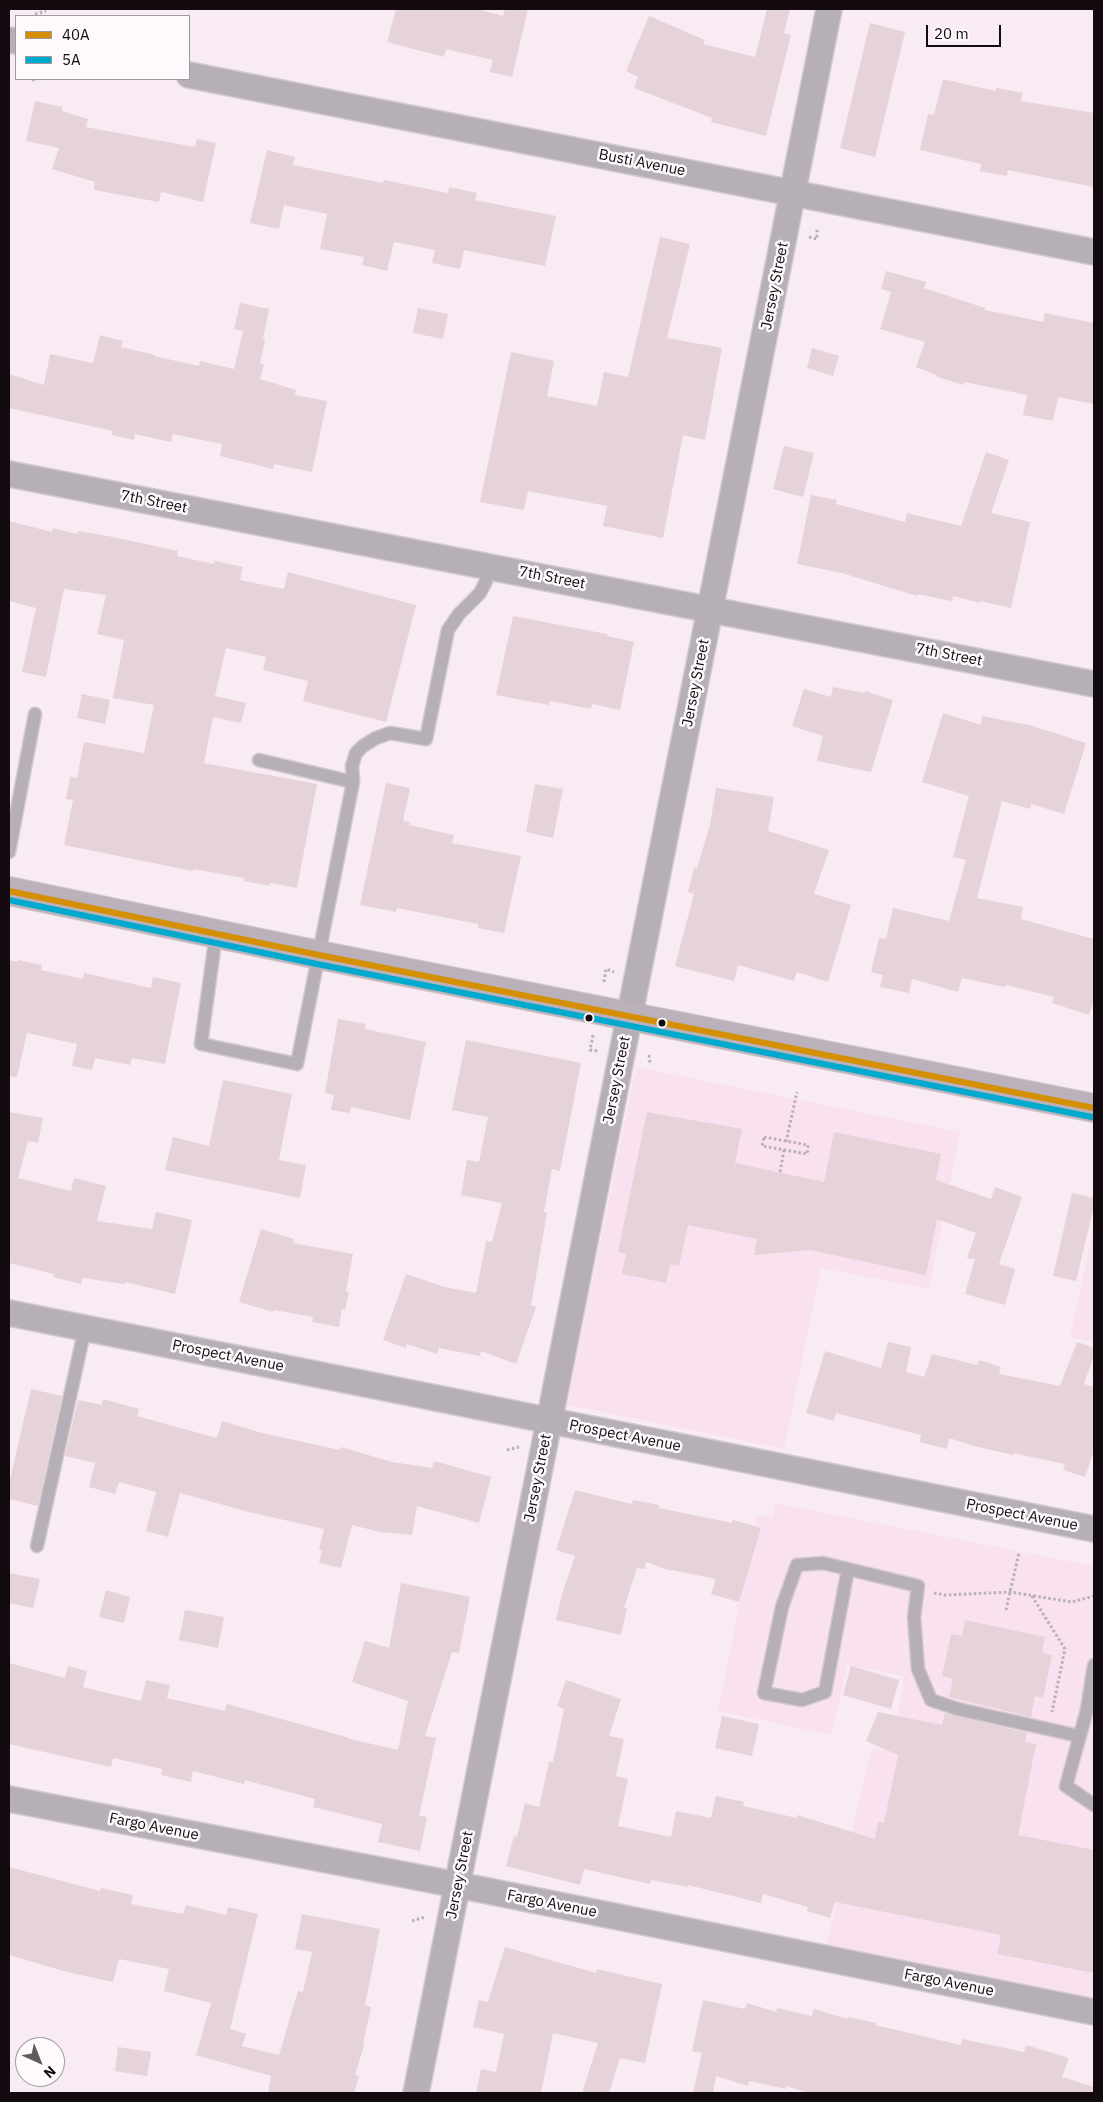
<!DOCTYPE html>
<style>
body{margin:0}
#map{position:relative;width:1103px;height:2102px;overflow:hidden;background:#f8ebf3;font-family:"IBM Plex Sans",sans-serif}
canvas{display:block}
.frame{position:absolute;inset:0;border:10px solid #120a0f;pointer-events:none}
.legend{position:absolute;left:15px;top:15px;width:175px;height:65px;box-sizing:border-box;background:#fef9fc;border:1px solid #a0999d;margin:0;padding:6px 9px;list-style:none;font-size:15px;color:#120a0f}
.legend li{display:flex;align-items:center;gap:10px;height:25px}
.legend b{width:25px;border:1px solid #a0999d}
.north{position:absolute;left:15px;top:2037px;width:50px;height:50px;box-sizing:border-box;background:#fef9fc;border:1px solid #a0999d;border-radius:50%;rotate:136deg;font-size:14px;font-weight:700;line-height:20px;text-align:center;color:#120a0f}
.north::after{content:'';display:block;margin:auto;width:18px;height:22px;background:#62595f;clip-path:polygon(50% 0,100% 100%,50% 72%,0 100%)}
.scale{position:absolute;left:926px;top:25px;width:75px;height:22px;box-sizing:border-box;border:2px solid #120a0f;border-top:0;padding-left:6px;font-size:15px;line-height:18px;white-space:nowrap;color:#120a0f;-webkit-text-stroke:4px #fef9fc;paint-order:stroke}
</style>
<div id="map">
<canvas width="1103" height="2102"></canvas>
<div class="frame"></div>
<ul class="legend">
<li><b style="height:6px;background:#d58f02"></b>40A</li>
<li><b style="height:6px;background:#00a9ce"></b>5A</li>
</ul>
<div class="north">N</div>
<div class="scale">20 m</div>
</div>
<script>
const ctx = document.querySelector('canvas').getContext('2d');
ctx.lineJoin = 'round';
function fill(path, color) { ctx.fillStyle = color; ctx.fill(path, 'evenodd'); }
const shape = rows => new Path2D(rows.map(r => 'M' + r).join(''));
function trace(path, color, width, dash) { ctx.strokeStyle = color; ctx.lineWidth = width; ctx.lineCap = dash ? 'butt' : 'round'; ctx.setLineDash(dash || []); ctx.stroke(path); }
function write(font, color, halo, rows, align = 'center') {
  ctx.font = font + ' "IBM Plex Sans",sans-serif'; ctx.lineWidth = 5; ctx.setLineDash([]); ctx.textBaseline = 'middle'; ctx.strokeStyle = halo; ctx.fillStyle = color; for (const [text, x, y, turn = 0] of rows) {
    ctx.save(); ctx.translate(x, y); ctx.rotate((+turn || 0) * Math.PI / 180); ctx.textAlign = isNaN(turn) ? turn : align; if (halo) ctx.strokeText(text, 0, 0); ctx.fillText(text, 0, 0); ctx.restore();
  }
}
const built = shape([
 [636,1067,960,1132,929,1289,821,1268,784,1449,567,1405],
 [1094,1227,1094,1342,1070,1337],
 [775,1503,1094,1566,1094,1998,826,1947,871,1749,892,1751,904,1676,847,1665,832,1735,718,1711,757,1515,774,1517]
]);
const building = shape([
 [396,9,476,9,503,16,505,9,528,9,512,77,490,72,493,60,446,49,444,57,387,42],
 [767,9,790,9,784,33,791,35,766,136,711,122,712,118,634,88,638,77,626,71,649,16,705,40,703,44,755,57],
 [870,23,905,32,875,157,840,148],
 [943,79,995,91,996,88,1023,93,1021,101,1094,113,1094,187,1008,170,1007,176,980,171,981,164,920,150,928,114,934,115],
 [35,101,62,107,62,111,88,119,86,127,195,147,197,139,216,143,203,202,161,192,159,202,94,190,95,182,52,169,59,148,26,141],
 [267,150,295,157,293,165,383,183,384,180,448,193,449,187,477,193,475,200,556,216,545,266,464,250,460,269,432,263,435,250,394,242,387,271,362,265,364,257,320,249,327,214,284,205,279,229,250,223],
 [660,237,690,244,667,338,722,348,705,440,683,435,663,538,603,526,607,506,528,491,524,510,480,502,511,352,554,361,547,396,597,406,604,372,628,377],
 [886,271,926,282,924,288,985,308,985,310,1043,322,1045,313,1094,323,1094,404,1058,397,1053,421,1023,415,1027,395,965,382,964,385,937,377,937,375,916,367,925,342,880,329,891,292,881,289],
 [240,303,269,309,263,339,265,340,260,364,264,365,260,379,296,390,295,395,327,401,312,472,274,464,273,469,220,456,222,444,173,434,171,442,135,434,134,440,112,435,113,431,9,408,9,374,44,385,50,354,93,363,100,335,123,341,121,347,155,355,154,356,199,366,200,361,234,369,243,331,234,329],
 [418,308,448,314,443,339,413,333],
 [812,348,839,356,833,376,807,368],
 [784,446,814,453,803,497,773,489],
 [986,452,1009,460,991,513,1030,522,1011,608,980,601,980,603,953,596,952,601,917,594,917,596,842,573,797,564,811,495,837,500,836,504,905,522,907,513,961,526],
 [9,521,52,532,53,528,77,534,78,531,108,536,178,551,177,556,214,564,215,561,243,567,240,580,284,589,288,572,416,605,386,722,303,701,308,681,263,670,266,657,226,648,215,696,246,703,241,723,213,717,204,763,317,784,297,888,270,883,269,886,244,881,244,878,193,869,193,871,64,845,73,800,66,799,70,777,77,778,84,742,144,753,154,705,113,698,124,640,97,634,106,595,64,589,46,677,22,672,36,608,9,601],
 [513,616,607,634,607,636,634,642,620,710,592,704,591,709,550,701,549,705,496,695],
 [833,687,865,693,865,691,893,700,871,772,817,761,823,736,792,726,804,689,831,697],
 [82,694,110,700,105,724,77,718],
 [943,713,981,725,982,716,1029,725,1086,743,1064,814,1031,804,1030,809,1002,801,977,898,1023,907,1021,919,1094,939,1094,999,1089,1015,1052,1003,1054,997,1006,985,1005,987,962,978,958,992,912,979,909,993,880,987,883,975,871,972,879,938,886,939,893,908,949,921,966,860,953,857,969,796,922,782],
 [386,783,410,788,403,821,410,822,409,825,454,835,452,843,521,856,504,933,478,928,478,924,397,908,396,912,360,905],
 [535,784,563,789,553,838,526,832],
 [716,788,774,797,768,831,829,850,814,894,851,905,828,982,797,972,794,981,738,965,734,981,675,966,694,894,688,892,694,868,697,868,710,825],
 [9,960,18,962,18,960,42,965,41,970,83,979,84,973,151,988,153,977,181,983,165,1064,132,1058,130,1065,95,1058,92,1070,72,1066,77,1044,27,1033,17,1077,9,1076],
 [338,1019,366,1024,365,1029,426,1042,410,1120,351,1107,350,1113,331,1110,334,1095,325,1093],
 [466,1040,581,1063,560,1171,552,1169,544,1212,547,1213,531,1305,536,1307,516,1364,481,1351,480,1356,439,1348,437,1354,407,1344,406,1348,383,1340,406,1274,444,1287,476,1293,486,1241,492,1242,502,1203,461,1195,467,1160,479,1162,488,1117,452,1110],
 [223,1080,292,1094,279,1160,306,1165,300,1198,165,1170,173,1137,209,1146],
 [9,1112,43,1118,38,1143,28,1141,18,1178,71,1191,74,1178,106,1186,97,1221,152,1229,156,1212,192,1220,175,1294,125,1282,125,1284,83,1278,81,1284,53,1277,54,1274,9,1263],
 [647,1112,742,1129,735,1163,824,1182,834,1132,941,1154,936,1180,991,1199,995,1187,1022,1197,999,1264,1015,1269,1005,1305,965,1294,975,1259,967,1258,976,1233,937,1219,926,1275,810,1250,754,1255,757,1239,688,1225,679,1266,670,1264,666,1283,622,1274,626,1254,618,1252],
 [1072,1193,1094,1198,1094,1206,1076,1281,1053,1276],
 [261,1229,294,1239,293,1243,353,1254,346,1291,349,1292,345,1310,342,1309,339,1327,312,1322,313,1317,274,1310,273,1312,239,1302],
 [888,1342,911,1347,906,1372,924,1377,932,1354,977,1365,979,1360,1001,1367,999,1374,1060,1386,1077,1342,1094,1348,1094,1355,1084,1384,1094,1387,1094,1450,1085,1477,1063,1470,1065,1464,1013,1453,1013,1455,974,1446,949,1438,947,1449,920,1442,921,1435,836,1413,834,1421,806,1413,825,1351,881,1368],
 [31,1389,62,1396,38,1506,9,1499,9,1484],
 [103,1399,139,1409,137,1416,217,1438,222,1421,262,1433,340,1450,341,1447,392,1462,432,1468,434,1461,491,1477,479,1523,417,1506,412,1535,380,1532,352,1525,341,1568,319,1563,322,1550,319,1549,324,1529,249,1512,180,1493,168,1537,146,1531,156,1492,119,1482,115,1494,89,1487,95,1463,65,1456,78,1400,102,1405],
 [575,1490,632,1504,633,1500,659,1505,659,1508,732,1523,733,1520,761,1528,739,1602,711,1594,716,1579,672,1570,671,1571,646,1562,645,1569,637,1568,624,1608,627,1608,621,1635,556,1620,562,1594,575,1556,556,1550],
 [9,1573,40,1579,33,1608,9,1603],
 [401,1583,470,1597,459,1653,452,1652,425,1736,436,1738,419,1816,427,1817,420,1851,378,1842,382,1824,313,1807,315,1799,245,1780,244,1784,193,1771,191,1782,161,1775,162,1769,113,1758,111,1767,9,1744,9,1663,65,1678,68,1666,87,1671,83,1687,141,1701,146,1680,170,1685,167,1698,225,1711,227,1704,350,1738,350,1739,398,1750,408,1701,352,1682,365,1641,389,1648],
 [106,1590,130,1597,124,1623,99,1617],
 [185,1610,224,1617,218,1648,179,1640],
 [965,1620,1045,1637,1042,1653,1052,1655,1043,1698,1035,1696,1031,1717,949,1697,953,1679,942,1676,951,1634,962,1636],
 [851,1666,899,1680,891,1709,843,1695],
 [566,1680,621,1699,609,1736,624,1739,616,1776,628,1779,618,1826,671,1837,676,1811,711,1818,716,1796,744,1802,743,1806,797,1818,797,1815,875,1839,878,1822,884,1823,898,1755,866,1741,878,1712,942,1725,945,1713,1027,1733,1025,1742,1036,1744,1018,1835,1094,1850,1094,1973,997,1954,1001,1935,835,1902,830,1918,807,1911,808,1907,763,1894,761,1903,688,1885,688,1887,651,1880,650,1884,584,1869,580,1885,506,1866,514,1836,517,1837,525,1803,539,1807,549,1762,553,1762,564,1709,557,1706],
 [722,1716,759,1724,752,1756,715,1748],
 [9,1867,100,1891,101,1888,133,1895,131,1904,183,1914,186,1905,226,1915,228,1907,258,1914,230,2029,246,2034,242,2046,279,2055,298,1991,303,1992,312,1952,295,1949,302,1914,380,1929,365,2005,371,2007,363,2044,364,2045,355,2075,359,2076,354,2093,268,2093,271,2076,196,2055,211,2003,164,1991,169,1969,119,1959,113,1982,67,1972,9,1955],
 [505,1947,596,1973,597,1969,662,1984,645,2063,620,2058,609,2093,582,2093,598,2043,553,2033,541,2093,476,2093,481,2069,496,2072,504,2034,473,2027,479,2000,488,2002],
 [703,2000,745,2009,747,2003,776,2012,777,2008,812,2016,814,2009,847,2019,848,2017,876,2023,875,2025,961,2045,962,2039,1024,2052,1026,2045,1069,2058,1062,2077,1094,2087,1094,2093,808,2093,786,2086,786,2089,749,2081,748,2086,716,2076,713,2093,693,2093,702,2053,692,2051],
 [118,2047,151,2052,147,2076,115,2071]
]);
const path = shape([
 [35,14,46,11],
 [33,79,34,81],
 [809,237,817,239,817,229],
 [604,982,606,969,614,972],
 [593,1035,590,1050,598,1051],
 [649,1055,650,1064],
 [764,1137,808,1145,807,1154,762,1146,764,1137],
 [786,1142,797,1092],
 [780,1172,784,1150],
 [507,1450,519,1447],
 [934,1593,945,1595,1010,1592,1072,1602,1094,1596],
 [1032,1596,1065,1649,1052,1712],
 [1006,1610,1019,1553],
 [412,1921,425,1917]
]);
const service = shape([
 [259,760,353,782],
 [9,852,35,714],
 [216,934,201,1044,297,1064,353,782,352,766,356,753,363,746,376,738,390,733,426,739,448,630,459,614,480,593,486,581,489,566],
 [37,1546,85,1328],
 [848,1569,825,1692,802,1700,764,1693,782,1607,797,1565,823,1563,848,1569,918,1586,914,1617,918,1669,931,1700,958,1709,1079,1736],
 [1094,1665,1087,1710,1066,1786,1094,1805]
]);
const minor = shape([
 [9,40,16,41],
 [189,75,1094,252],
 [9,474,1094,684],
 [9,1313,1094,1529],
 [9,1799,458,1885,1094,2012],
 [416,2093,829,9]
]);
const primary = shape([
 [9,891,319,955,1094,1108]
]);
const bus1 = shape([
 [9,891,319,955,1094,1108]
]);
const bus2 = shape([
 [9,900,317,964,1092,1117]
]);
const markers = [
 [589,1018,4.5,"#120a0f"],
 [662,1023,4.5,"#120a0f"]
];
const streetNames = [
 ["Busti Avenue",642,163,11],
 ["Jersey Street",775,286,-79],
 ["7th Street",154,502,11],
 ["7th Street",552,578,11],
 ["7th Street",949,655,11],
 ["Jersey Street",696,683,-79],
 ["Jersey Street",617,1080,-79],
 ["Prospect Avenue",228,1356,11],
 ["Prospect Avenue",625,1436,11],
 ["Jersey Street",538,1478,-79],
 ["Prospect Avenue",1022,1515,11],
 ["Fargo Avenue",154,1827,11],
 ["Jersey Street",460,1875,-79],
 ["Fargo Avenue",552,1904,11],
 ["Fargo Avenue",949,1983,11]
];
fill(built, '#f9e1f0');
fill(building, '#e5d3d9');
trace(service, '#d2c8ce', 15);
trace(minor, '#d2c8ce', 28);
trace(primary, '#d2c8ce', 30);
trace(path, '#b7b1b7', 3, [2.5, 2.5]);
trace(service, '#b6afb7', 12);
trace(minor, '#b6afb7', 25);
trace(primary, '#bab1ba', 28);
trace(bus1, '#d58f02', 6);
trace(bus2, '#00a9ce', 6);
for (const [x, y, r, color] of markers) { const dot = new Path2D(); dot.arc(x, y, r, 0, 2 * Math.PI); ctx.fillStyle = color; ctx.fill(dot); trace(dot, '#fef9fc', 2); }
write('15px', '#120a0f', '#fef9fc', streetNames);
</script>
